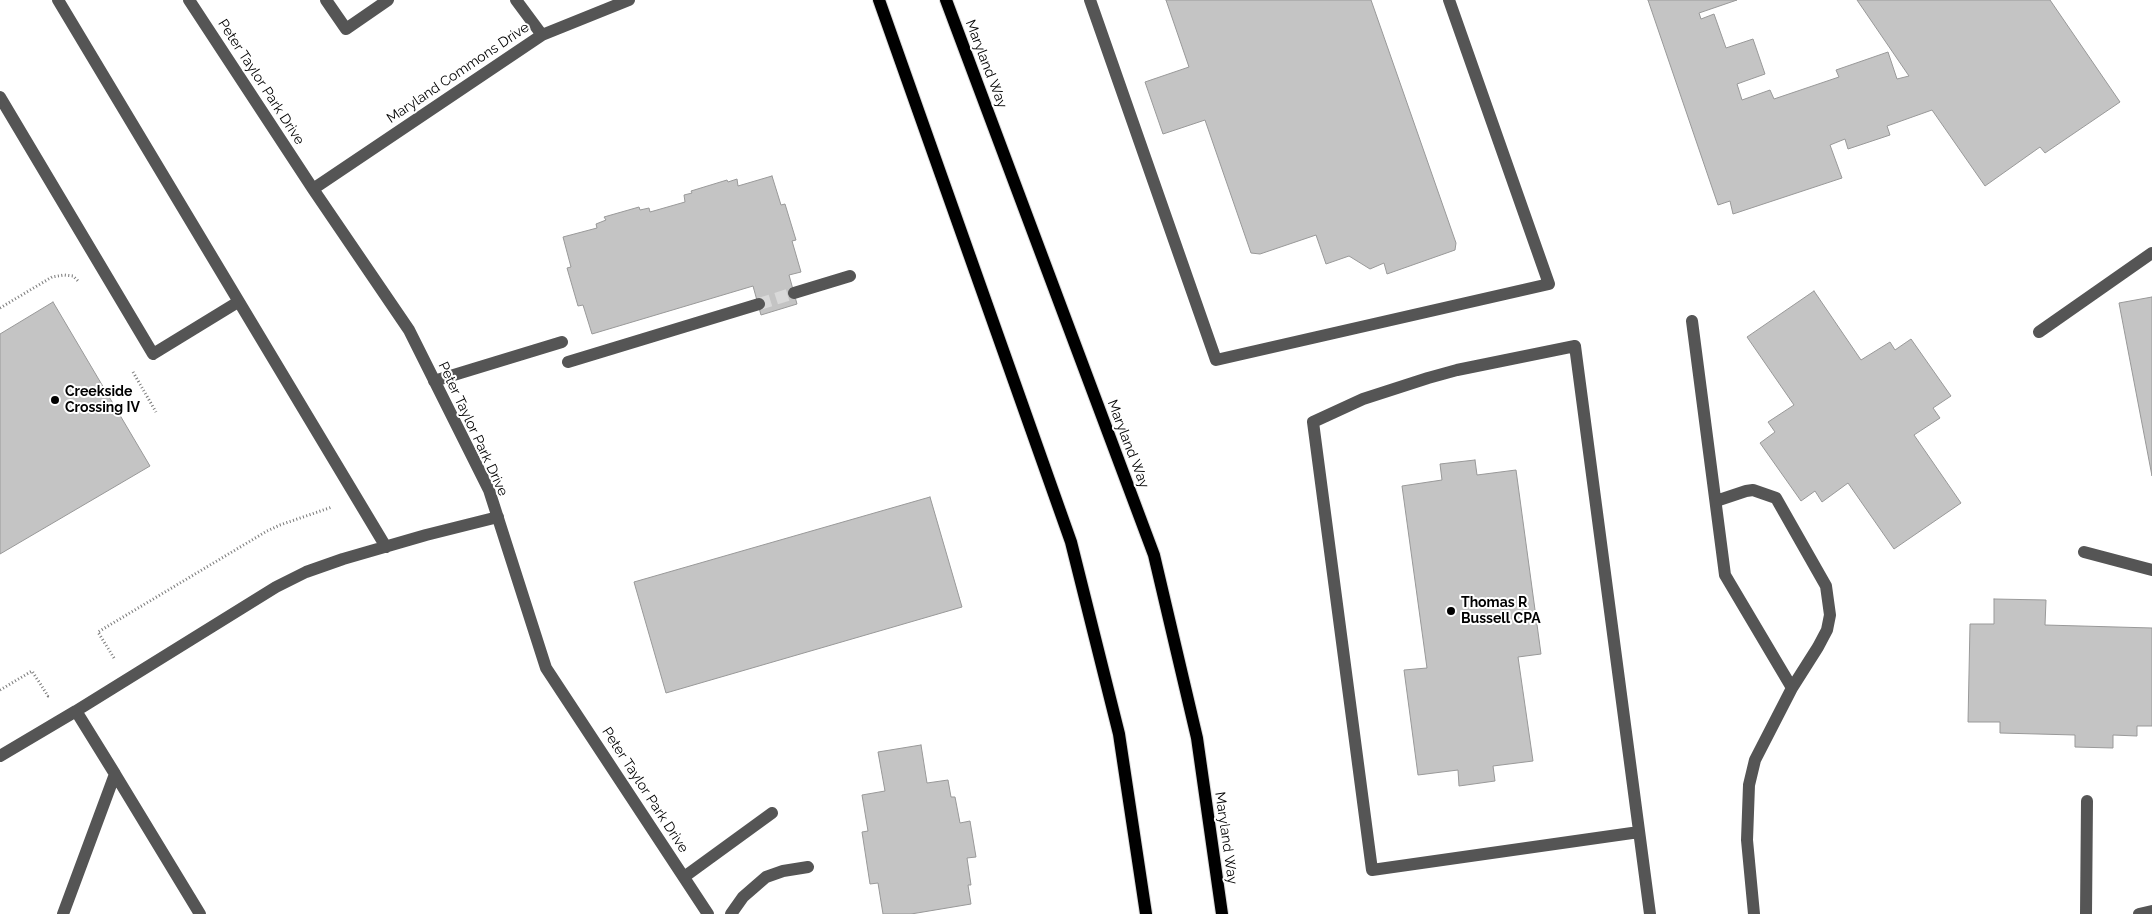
<!DOCTYPE html>
<style>
body{margin:0}
canvas{display:block;background:#fff}
</style>
<canvas width="2152" height="914"></canvas>
<script>
const ctx = document.querySelector('canvas').getContext('2d');
ctx.lineJoin = 'round';
function fill(path, color) { ctx.fillStyle = color; ctx.fill(path, 'evenodd'); }
const shape = rows => new Path2D(rows.map(r => 'M' + r).join(''));
function trace(path, color, width, dash) { ctx.strokeStyle = color; ctx.lineWidth = width; ctx.lineCap = dash ? 'butt' : 'round'; ctx.setLineDash(dash || []); ctx.stroke(path); }
function write(font, color, halo, rows, align = 'center') {
  ctx.font = font + ' Raleway,sans-serif'; ctx.lineWidth = 4; ctx.setLineDash([]); ctx.textBaseline = 'middle'; ctx.strokeStyle = halo; ctx.fillStyle = color; for (const [text, x, y, turn = 0] of rows) {
    ctx.save(); ctx.translate(x, y); ctx.rotate((+turn || 0) * Math.PI / 180); ctx.textAlign = isNaN(turn) ? turn : align; if (halo) ctx.strokeText(text, 0, 0); ctx.fillText(text, 0, 0); ctx.restore();
  }
}
const building = shape([
 [1166,0,1371,0,1456,243,1455,250,1387,274,1384,263,1370,269,1349,256,1326,264,1316,235,1260,254,1251,253,1205,120,1163,134,1145,82,1189,67,1166,0],
 [1648,0,1737,0,1699,13,1701,19,1714,14,1726,48,1753,39,1765,74,1737,84,1742,100,1770,90,1774,99,1839,77,1836,70,1888,52,1897,79,1909,76,1857,0,2050,0,2120,102,2045,153,2040,147,1985,186,1932,110,1887,126,1890,135,1848,149,1845,139,1830,145,1842,178,1733,214,1730,201,1718,205,1648,0],
 [772,176,781,205,785,204,796,240,792,241,801,272,789,275,797,304,761,315,753,286,592,334,583,305,578,306,567,268,571,267,563,237,597,228,596,224,606,220,604,217,639,207,640,210,649,208,650,212,685,202,684,195,692,193,691,191,727,180,728,182,737,179,738,186,772,176],
 [1814,291,1861,360,1890,342,1895,350,1911,339,1951,396,1933,408,1940,418,1914,435,1961,503,1894,549,1848,483,1822,502,1815,491,1801,501,1760,443,1775,432,1768,422,1794,405,1747,337,1814,291],
 [2152,297,2152,476,2119,303,2152,297],
 [53,302,150,466,0,554,0,334,53,302],
 [1475,460,1477,475,1516,470,1541,654,1518,657,1533,761,1493,766,1495,781,1459,786,1458,770,1418,775,1404,670,1427,668,1402,486,1442,480,1440,464,1475,460],
 [930,497,962,607,666,693,634,582,930,497],
 [1994,599,2046,600,2045,625,2152,628,2152,726,2137,726,2137,736,2113,735,2113,748,2075,747,2075,735,2000,733,2000,722,1968,722,1970,624,1994,624,1994,599],
 [921,745,927,783,948,780,951,797,955,797,960,823,970,821,976,857,967,858,971,885,968,885,971,904,911,914,883,914,878,883,870,884,862,832,868,831,862,795,885,791,878,752,921,745]
]);
const minorTunnel = shape([
 [759,304,794,293]
]);
const path = shape([
 [0,308,52,277,64,275,73,276,78,281],
 [133,372,156,412],
 [114,658,98,632,267,531,280,525,332,507],
 [0,690,32,671,48,696,50,695]
]);
const minor = shape([
 [58,0,386,547],
 [189,0,313,189,409,330,489,490,546,668,708,914],
 [326,0,346,29,388,0],
 [516,0,542,35],
 [1090,0,1216,360,1549,284,1449,0],
 [0,97,153,354,238,302],
 [313,189,542,35,629,0],
 [794,293,850,276],
 [1692,321,1725,575,1792,688,1755,760,1749,785,1747,840,1754,914],
 [2039,332,2152,253],
 [568,362,759,304],
 [434,381,562,342],
 [1716,501,1746,491,1753,490,1776,498,1826,586,1830,615,1827,630,1818,647,1792,688],
 [2084,552,2152,570],
 [0,756,76,711],
 [115,774,200,914],
 [1639,832,1372,870,1313,422,1363,399,1428,378,1457,370,1575,346,1650,914],
 [684,877,772,813],
 [63,914,115,774,76,711,276,587,306,572,343,559,426,535,498,517],
 [731,914,743,897,766,877,783,871,808,867],
 [2086,914,2087,801],
 [2139,914,2152,911]
]);
const major = shape([
 [879,0,1071,542,1119,734,1146,914],
 [946,0,1154,555,1197,738,1222,914]
]);
const markers = [
 [55,400,5,"#000"],
 [1451,611,5,"#000"]
];
const streetNames = [
 ["Maryland Way",986,64,69],
 ["Maryland Commons Drive",458,73,-34],
 ["Peter Taylor Park Drive",261,82,57],
 ["Peter Taylor Park Drive",473,429,65],
 ["Maryland Way",1128,444,69],
 ["Peter Taylor Park Drive",645,790,57],
 ["Maryland Way",1226,838,82]
];
const poiNames = [
 ["Creekside",65,392],
 ["Crossing IV",65,408],
 ["Thomas R",1461,603],
 ["Bussell CPA",1461,619]
];
fill(building, '#c4c4c4');
trace(building, '#999', 1);
trace(minorTunnel, '#d9d9d9', 12, [12, 6]);
trace(major, '#dbdbdb', 14);
trace(path, '#777', 3, [1, 2.5]);
trace(minor, '#555', 12);
trace(major, '#000', 12);
for (const [x, y, r, color] of markers) { const dot = new Path2D(); dot.arc(x, y, r, 0, 2 * Math.PI); ctx.fillStyle = color; ctx.fill(dot); trace(dot, '#fff', 2); }
write('14px', '#000', '#fff', streetNames);
write('bold 14px', '#000', '#fff', poiNames, 'left');
</script>
